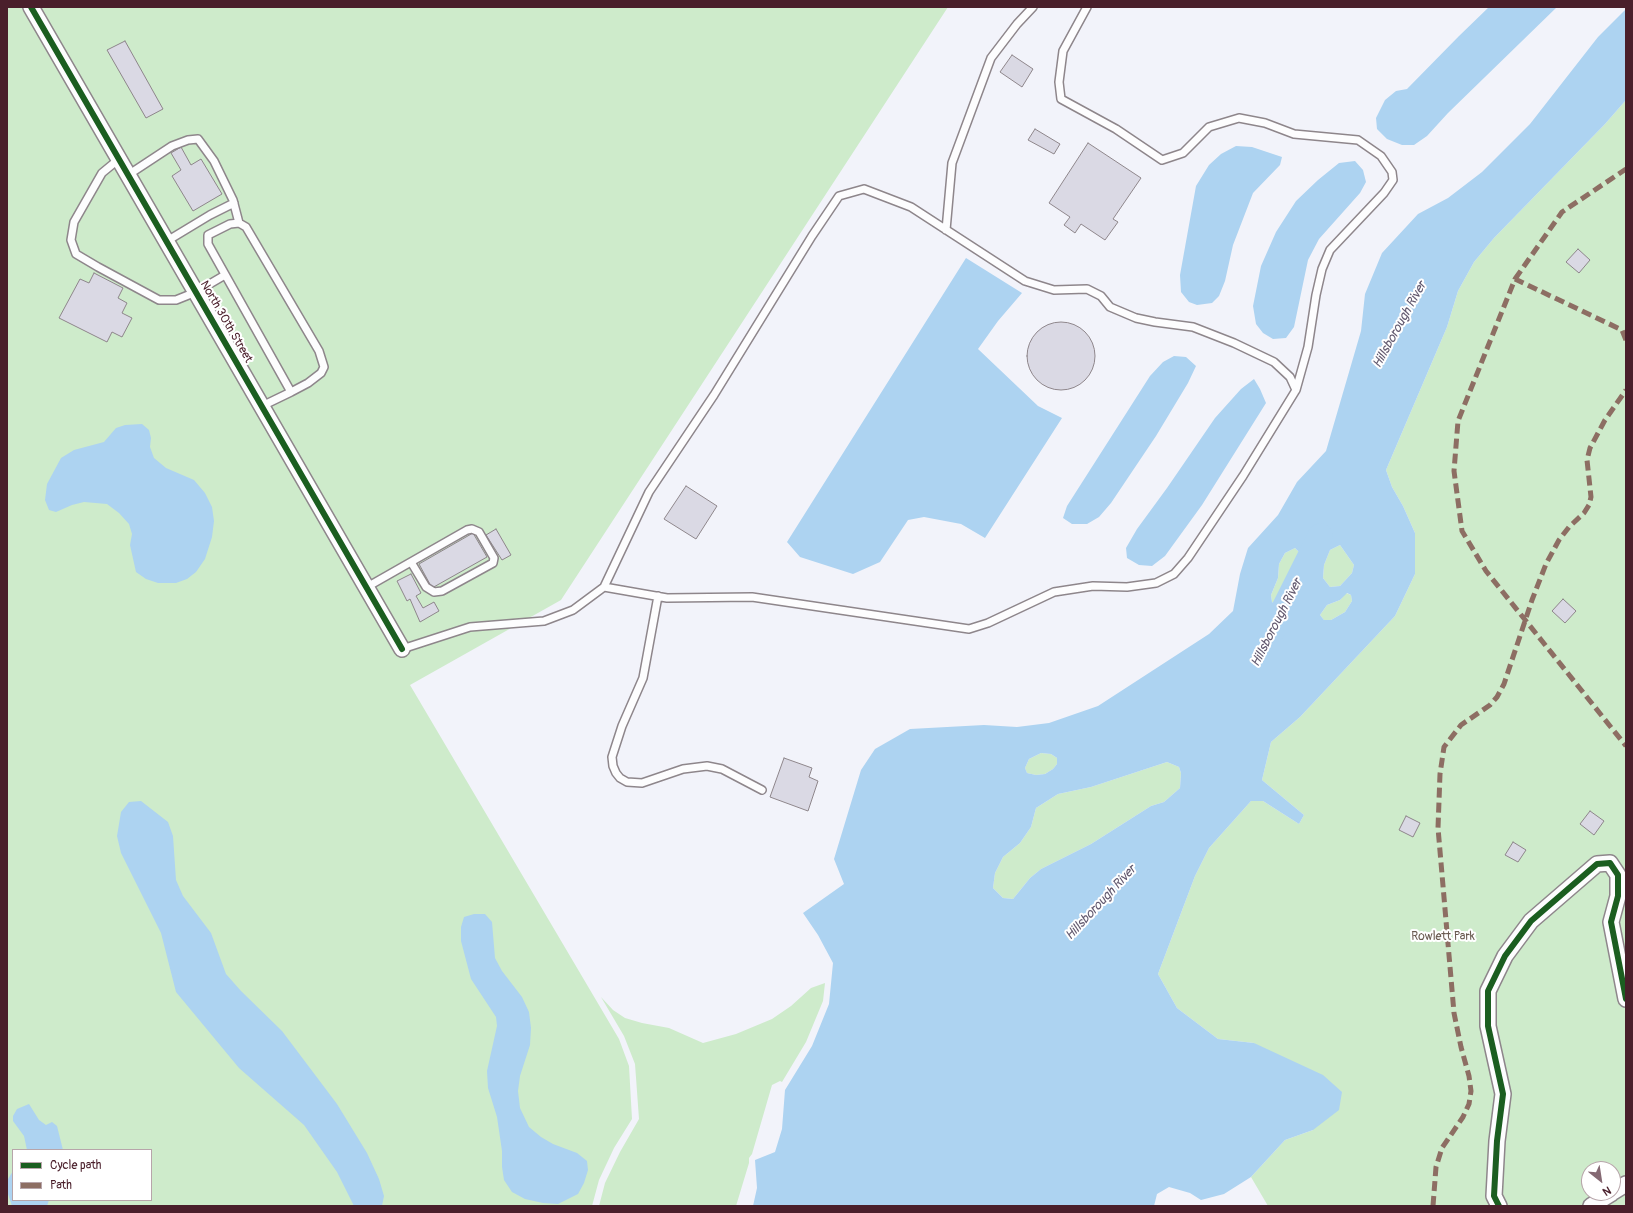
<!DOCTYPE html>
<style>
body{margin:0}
#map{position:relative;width:1633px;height:1213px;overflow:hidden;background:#f2f3fa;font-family:Pangolin,sans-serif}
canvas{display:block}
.frame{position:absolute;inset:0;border:8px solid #4a1f2b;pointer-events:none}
.legend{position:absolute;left:12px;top:1149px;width:140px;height:52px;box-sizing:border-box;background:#fff;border:1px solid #b7a5aa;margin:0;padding:5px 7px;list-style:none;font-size:12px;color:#4a1f2b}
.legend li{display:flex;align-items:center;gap:8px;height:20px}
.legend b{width:20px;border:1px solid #b7a5aa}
.north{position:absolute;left:1581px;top:1161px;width:40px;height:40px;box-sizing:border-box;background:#fff;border:1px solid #b7a5aa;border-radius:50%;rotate:150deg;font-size:11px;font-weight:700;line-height:16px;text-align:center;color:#4a1f2b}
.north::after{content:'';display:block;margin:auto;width:14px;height:18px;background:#856973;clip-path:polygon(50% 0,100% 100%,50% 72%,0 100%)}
</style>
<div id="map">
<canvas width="1633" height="1213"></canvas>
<div class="frame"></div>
<ul class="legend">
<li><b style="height:5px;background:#1b5e20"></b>Cycle path</li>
<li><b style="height:5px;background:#8d6e63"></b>Path</li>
</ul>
<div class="north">N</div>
</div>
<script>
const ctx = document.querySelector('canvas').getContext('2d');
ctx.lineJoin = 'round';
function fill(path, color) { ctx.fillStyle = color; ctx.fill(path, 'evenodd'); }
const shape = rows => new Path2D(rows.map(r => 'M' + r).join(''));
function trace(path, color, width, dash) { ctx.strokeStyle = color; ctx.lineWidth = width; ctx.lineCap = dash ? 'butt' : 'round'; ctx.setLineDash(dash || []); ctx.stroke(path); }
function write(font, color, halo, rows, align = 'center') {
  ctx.font = font + ' Pangolin,sans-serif'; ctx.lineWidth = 4; ctx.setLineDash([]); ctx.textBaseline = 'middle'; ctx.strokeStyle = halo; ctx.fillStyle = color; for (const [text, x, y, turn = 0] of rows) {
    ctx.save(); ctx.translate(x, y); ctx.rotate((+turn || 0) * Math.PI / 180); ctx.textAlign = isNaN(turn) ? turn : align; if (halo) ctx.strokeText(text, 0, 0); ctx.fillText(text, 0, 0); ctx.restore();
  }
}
const green = shape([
 [7,7,948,7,561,600,410,685,619,1039,629,1066,632,1119,614,1148,599,1180,592,1206,7,1206],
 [13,1150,151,1150,151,1200,13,1200],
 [1626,100,1626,1206,1268,1206,1251,1177,1285,1140,1313,1130,1254,1043,1218,1039,1177,1008,1158,974,1195,876,1209,848,1251,801,1263,801,1299,824,1304,815,1262,780,1271,742,1300,717,1395,616,1415,574,1415,533,1403,506,1392,487,1386,470,1447,327,1458,291,1474,262,1494,238,1605,124],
 [1589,1169,1613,1169,1613,1193,1589,1193],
 [1340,545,1354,565,1352,573,1340,586,1330,587,1323,578,1324,565,1330,550],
 [1295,548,1302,555,1305,566,1302,580,1298,591,1288,601,1278,606,1272,602,1271,595,1278,578,1279,564,1285,553],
 [1346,593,1351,595,1352,601,1345,612,1331,620,1324,620,1320,615,1327,605,1340,600],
 [1041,753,1051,754,1057,758,1057,764,1053,769,1045,774,1036,775,1027,773,1025,768,1029,759],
 [1167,762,1179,767,1181,773,1180,788,1164,802,1151,806,1091,844,1041,869,1030,878,1013,899,1003,898,993,888,995,873,1003,857,1020,843,1031,827,1036,808,1058,794,1091,787],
 [825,983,823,1001,806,1042,782,1082,780,1081,772,1085,752,1154,749,1158,749,1163,736,1206,599,1206,605,1183,620,1152,639,1119,635,1064,624,1036,601,997,613,1010,625,1018,642,1023,669,1028,703,1043,736,1034,772,1019,791,1006,811,988]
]);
const water = shape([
 [1489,7,1557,7,1448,113,1427,136,1414,145,1402,145,1387,139,1377,129,1376,118,1385,100,1396,91,1407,89,1459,36],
 [1626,9,1626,100,1605,124,1494,238,1474,262,1458,291,1447,327,1386,470,1392,487,1403,506,1415,533,1415,574,1395,616,1300,717,1271,742,1262,780,1304,815,1299,824,1263,801,1251,801,1209,848,1195,876,1158,974,1177,1008,1218,1039,1254,1043,1323,1075,1342,1092,1339,1110,1313,1130,1285,1140,1251,1177,1224,1194,1201,1200,1190,1193,1169,1187,1157,1194,1154,1206,753,1206,757,1188,755,1160,775,1152,782,1129,785,1090,812,1046,829,1004,833,963,818,935,803,913,844,884,834,859,861,770,875,749,910,729,984,725,1017,727,1049,723,1098,706,1209,634,1233,611,1240,574,1248,548,1278,515,1297,482,1326,451,1361,331,1365,294,1382,253,1418,214,1448,198,1482,172,1530,124,1598,37],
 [1340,545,1354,565,1352,573,1340,586,1330,587,1323,578,1324,565,1330,550],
 [1295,548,1302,555,1305,566,1302,580,1298,591,1288,601,1278,606,1272,602,1271,595,1278,578,1279,564,1285,553],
 [1347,593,1351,595,1352,601,1345,612,1331,620,1324,620,1320,615,1327,605,1340,600],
 [1041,753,1051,754,1057,758,1057,764,1053,769,1045,774,1036,775,1027,773,1025,768,1029,759],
 [1167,762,1179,767,1181,773,1180,788,1164,802,1151,806,1091,844,1041,869,1030,878,1013,899,1003,898,993,888,995,873,1003,857,1020,843,1031,827,1036,808,1058,794,1091,787],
 [1236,146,1252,147,1282,157,1280,165,1253,193,1233,245,1225,281,1219,296,1212,303,1197,305,1189,302,1181,292,1180,275,1196,186,1209,165,1221,154],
 [1355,161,1363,170,1366,182,1360,193,1319,239,1308,260,1294,327,1286,338,1273,339,1263,333,1256,324,1253,306,1261,266,1276,232,1296,201,1318,180,1339,163],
 [966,258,1022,293,998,321,978,349,1038,406,1062,418,985,538,961,524,924,517,908,520,880,562,853,574,800,557,787,542],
 [1174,356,1186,357,1196,366,1188,383,1156,436,1111,503,1099,517,1087,524,1072,524,1063,518,1067,506,1150,376,1163,362],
 [1254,379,1260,389,1266,403,1202,505,1165,556,1152,566,1139,565,1127,558,1126,548,1137,529,1167,488,1215,418,1241,389],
 [142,424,149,430,151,438,150,447,154,458,166,468,194,480,205,493,212,507,214,521,212,537,205,559,196,572,187,579,176,583,158,583,146,579,136,572,130,545,132,534,129,524,119,513,107,504,84,502,72,505,56,512,49,510,45,500,47,484,61,458,74,450,104,442,116,428,125,425],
 [141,801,168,822,173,836,176,880,183,896,211,933,226,974,241,991,282,1031,337,1104,367,1153,379,1179,384,1196,382,1206,354,1206,337,1172,304,1125,239,1068,176,992,161,933,121,853,117,836,121,812,129,802],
 [474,914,485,914,492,922,495,958,502,971,522,997,529,1012,531,1028,530,1045,520,1076,518,1091,520,1108,529,1127,541,1137,553,1144,577,1153,587,1161,588,1170,584,1183,578,1194,558,1204,543,1203,525,1199,512,1192,504,1180,502,1167,502,1151,497,1117,488,1088,487,1071,497,1026,496,1017,471,979,461,941,461,927,464,917],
 [29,1104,39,1120,46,1125,52,1122,57,1126,63,1150,27,1150,24,1136,13,1121,13,1116,17,1109],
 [13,1171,13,1200,49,1200,47,1206,12,1206,7,1191,8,1179]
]);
const river = shape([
 [1273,630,1320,536]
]);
const building = shape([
 [125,41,163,109,146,118,107,50,125,41],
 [1012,55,1033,69,1022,87,1000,72,1012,55],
 [1035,129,1060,144,1054,154,1028,140,1035,129],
 [1088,143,1141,178,1113,219,1118,222,1105,240,1081,224,1075,233,1064,225,1070,217,1049,203,1088,143],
 [181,147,191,165,201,159,222,194,193,211,172,176,181,170,171,153,181,147],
 [1578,249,1590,260,1579,273,1566,262,1578,249],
 [94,273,123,288,118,298,127,303,122,313,132,318,122,337,112,332,107,342,59,318,80,279,89,283,94,273],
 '1027 356a34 34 0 1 1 68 0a34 34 0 1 1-68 0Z',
 [686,486,717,506,696,539,664,519,686,486],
 [496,529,511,555,502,560,486,535,496,529],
 [473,533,487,557,432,588,419,564,473,533],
 [411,574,421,593,416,596,423,608,434,602,439,611,420,622,410,599,407,601,397,581,411,574],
 [1563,599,1576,611,1565,623,1552,611,1563,599],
 [784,758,812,768,809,777,818,781,808,811,770,797,784,758],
 [1590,811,1604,821,1594,835,1580,824,1590,811],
 [1406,816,1420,823,1413,837,1399,830,1406,816],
 [1513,842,1526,850,1518,862,1505,855,1513,842]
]);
const lane = shape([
 [1087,7,1063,51,1059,82,1061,99,1116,129,1162,160,1183,153,1209,127,1239,118,1265,123,1294,134,1358,140,1381,156,1392,172,1393,180,1384,193,1330,250,1322,269,1316,295,1308,347,1296,390],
 [119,159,102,173,74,222,71,240,76,254,98,267,159,300,176,300,196,292,225,275],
 [128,175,172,146,188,140,198,139,214,161,233,200,239,223],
 [946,230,952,163,991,58,1017,24,1033,7],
 [167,241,210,215,234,203],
 [262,406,291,392,308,383,321,373,324,367,319,351,246,227,239,223,230,224,208,235,208,244,291,392],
 [367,587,467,530,472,529,479,532,494,558,493,563,442,591,434,592,426,587,411,562],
 [658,596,643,678,622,726,612,757,613,766,616,773,620,778,627,782,642,783,683,769,707,766,722,769,762,790],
 [402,649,470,627,544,621,573,610,604,587,667,598,752,597,969,629,988,623,1054,592,1093,586,1127,587,1156,583,1174,574,1188,558,1243,476,1296,390,1290,377,1274,362,1234,343,1193,327,1155,322,1136,318,1110,307,1101,296,1087,289,1054,290,1025,281,911,207,864,189,839,196,812,236,714,395,649,492,604,587]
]);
const street = shape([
 [31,7,402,649],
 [1613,1192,1626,1184],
 [1499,1206,1494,1196,1497,1141,1503,1094,1488,1026,1488,991,1505,956,1531,921,1597,864,1610,863,1618,875,1618,896,1611,922,1626,999],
 [1591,1206,1612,1193]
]);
const quiet = shape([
 [1515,279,1562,212,1626,169],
 [1626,340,1622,330,1515,279,1458,421,1454,471,1462,531,1486,571,1626,746],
 [1433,1206,1436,1167,1442,1148,1463,1117,1469,1104,1471,1091,1469,1076,1461,1047,1454,1013,1438,828,1440,774,1444,747,1461,725,1490,705,1497,697,1504,684,1532,600,1546,564,1559,540,1569,527,1584,513,1589,505,1591,497,1587,460,1590,448,1605,420,1626,390]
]);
const cycleway = shape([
 [31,7,402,649],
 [1499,1206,1494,1196,1497,1141,1503,1094,1488,1026,1488,991,1505,956,1531,921,1597,864,1610,863,1618,875,1618,896,1611,922,1626,999]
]);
const streetNames = [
 ["North 30th Street",226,322,60]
];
const parkNames = [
 ["Rowlett Park",1443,937]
];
const waterNames = [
 ["Hillsborough River",1400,325,-61],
 ["Hillsborough River",1277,623,-63],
 ["Hillsborough River",1101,903,-47]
];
fill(green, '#ceebcb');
fill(water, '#add3f1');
trace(river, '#add3f1', 25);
fill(building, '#dad9e4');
trace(building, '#8e868b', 1);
trace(lane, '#8e868b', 10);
trace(street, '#8e868b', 18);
trace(lane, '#fdfdfe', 7);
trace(street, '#fdfdfe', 15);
trace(quiet, '#8d6e63', 5, [10, 5]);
trace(cycleway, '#1b5e20', 6);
write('12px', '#4a1f2b', '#fff', streetNames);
write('12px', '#695a50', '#fff', parkNames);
write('italic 13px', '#62596f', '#fff', waterNames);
</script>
